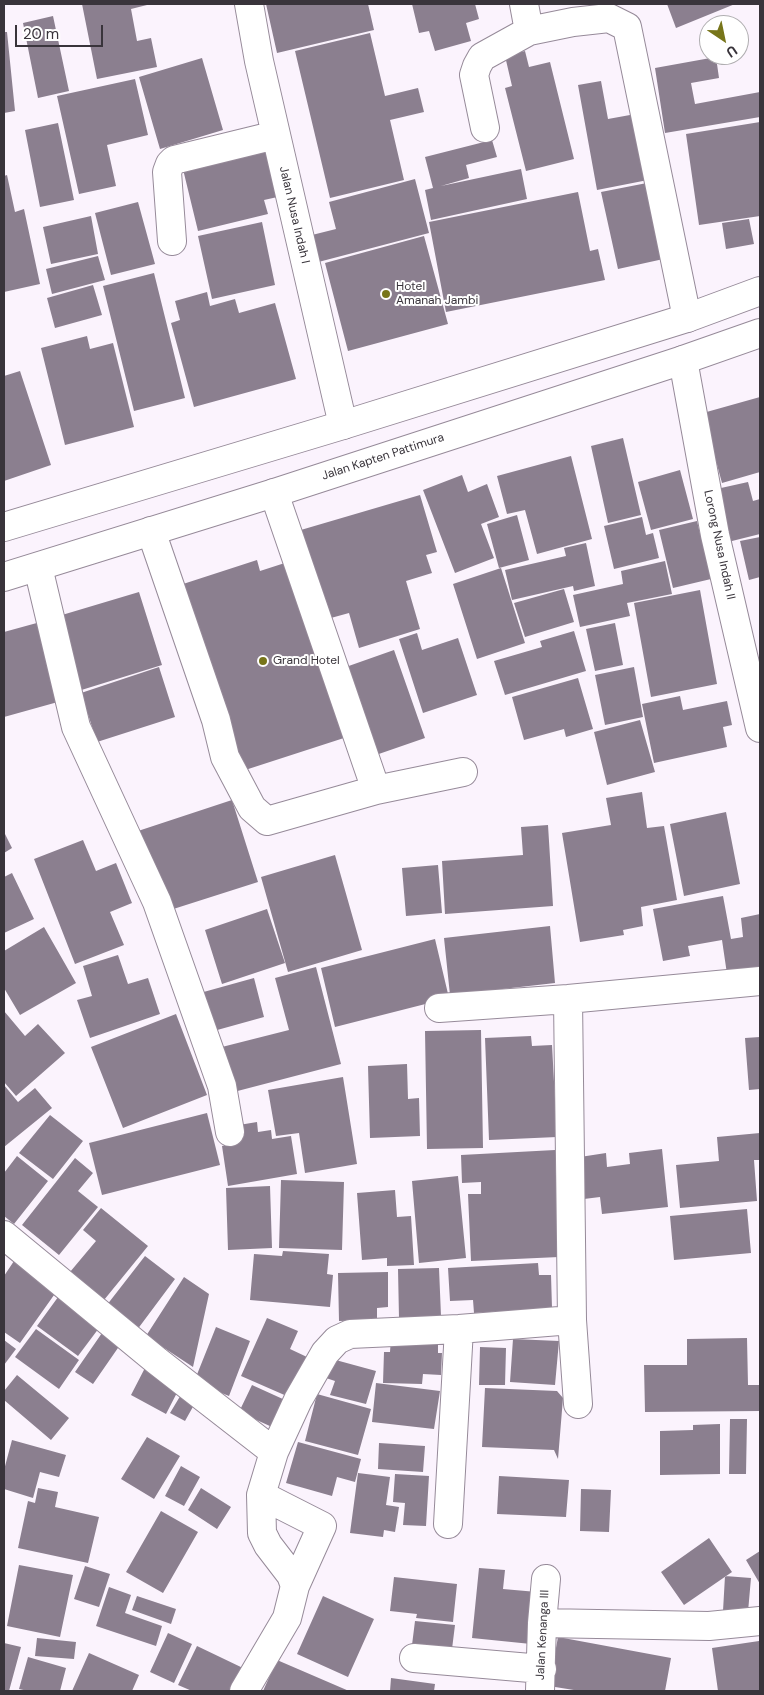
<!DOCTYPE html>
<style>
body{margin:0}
#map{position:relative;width:764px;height:1695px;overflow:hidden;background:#fbf3fd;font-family:"DM Sans",sans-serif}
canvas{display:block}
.frame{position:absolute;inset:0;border:5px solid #39343b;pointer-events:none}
.north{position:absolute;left:699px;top:15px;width:50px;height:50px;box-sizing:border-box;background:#fff;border:1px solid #b0aeb1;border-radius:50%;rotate:146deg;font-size:14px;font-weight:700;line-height:20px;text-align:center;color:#39343b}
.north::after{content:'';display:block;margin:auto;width:18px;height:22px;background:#77751a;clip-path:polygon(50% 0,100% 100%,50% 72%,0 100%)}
.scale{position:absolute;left:15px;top:25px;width:88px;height:22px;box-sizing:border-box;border:2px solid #39343b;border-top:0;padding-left:6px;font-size:15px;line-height:18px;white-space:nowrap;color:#39343b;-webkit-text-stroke:4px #fff;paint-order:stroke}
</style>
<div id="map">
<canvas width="764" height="1695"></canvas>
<div class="frame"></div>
<div class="north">U</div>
<div class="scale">20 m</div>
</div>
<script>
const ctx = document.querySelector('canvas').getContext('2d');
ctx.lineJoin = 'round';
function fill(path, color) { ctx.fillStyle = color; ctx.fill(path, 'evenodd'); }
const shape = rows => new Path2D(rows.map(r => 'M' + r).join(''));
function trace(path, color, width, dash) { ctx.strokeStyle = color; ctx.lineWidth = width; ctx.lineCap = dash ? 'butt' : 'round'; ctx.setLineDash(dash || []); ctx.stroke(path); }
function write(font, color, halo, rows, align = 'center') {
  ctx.font = font + ' "DM Sans",sans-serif'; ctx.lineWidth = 4; ctx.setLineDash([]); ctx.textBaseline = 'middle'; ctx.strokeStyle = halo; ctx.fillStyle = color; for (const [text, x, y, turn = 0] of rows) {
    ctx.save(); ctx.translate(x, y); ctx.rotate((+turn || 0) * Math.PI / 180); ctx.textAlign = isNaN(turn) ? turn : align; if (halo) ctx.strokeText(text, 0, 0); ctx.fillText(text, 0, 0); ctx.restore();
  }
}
const building = shape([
 [82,4,151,4,131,9,137,41,151,38,157,67,97,79],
 [266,4,368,4,374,30,277,53],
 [412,4,475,4,479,19,466,23,471,41,435,51,429,31,419,33],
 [667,4,735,4,676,28],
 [53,16,69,91,38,98,23,23],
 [4,32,7,32,15,111,4,113],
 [370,33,385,96,418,88,424,112,390,120,404,180,330,198,295,51],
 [525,51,529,67,550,62,574,159,526,171,505,88,512,86,505,56],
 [716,57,719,78,691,83,695,104,760,92,760,117,665,133,655,68],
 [202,58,223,130,160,149,139,77],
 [135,79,148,135,107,145,116,186,79,194,57,96],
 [601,81,608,119,641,113,653,179,597,190,578,85],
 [760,122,760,216,699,225,686,134],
 [58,123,74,200,40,207,25,130],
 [268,139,282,196,264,200,268,214,198,231,181,161],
 [492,140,497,157,466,165,469,178,441,186,521,169,527,199,431,220,425,190,433,188,425,157],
 [7,175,15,212,24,209,40,284,4,292,4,176],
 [415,179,429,233,307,265,300,238,336,229,329,202],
 [652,182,668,258,618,269,601,192],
 [578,192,590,251,598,249,605,280,446,312,429,222],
 [138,202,155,264,111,275,95,213],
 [91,216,98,254,51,264,43,227],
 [749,219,754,244,726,249,722,223],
 [262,222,275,285,212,299,198,236],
 [424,236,448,324,348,351,325,263],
 [98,256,105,280,52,294,46,269],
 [154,273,185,398,134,411,103,286],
 [93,285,102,315,55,328,47,298],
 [207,292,210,306,235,299,239,313,275,303,296,379,194,407,171,323,180,320,175,301],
 [87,336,90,349,113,343,134,427,65,445,41,348],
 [20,371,51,465,4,481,4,376],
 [760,397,760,472,722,483,703,413],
 [623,438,641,515,608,523,591,446],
 [571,456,592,539,537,554,525,510,507,514,497,476],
 [680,470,693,519,651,530,638,482],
 [462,475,468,492,487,484,499,517,481,524,494,558,455,573,423,490],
 [748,482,753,501,760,499,760,534,724,543,712,490],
 [420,495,437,552,426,555,432,573,406,581,420,629,359,648,349,613,320,621,294,532],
 [517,515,529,560,499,568,487,524],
 [642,517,646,535,653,533,659,558,614,569,604,526],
 [697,521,711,579,673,588,659,530],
 [760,537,760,577,749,580,740,541],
 [586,543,595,586,574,591,573,586,512,600,505,570,566,556,564,548],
 [257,560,260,571,291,561,347,737,239,772,180,585],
 [665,561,672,594,627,603,630,616,580,627,573,595,623,584,621,571],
 [501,568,525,643,477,659,453,584],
 [564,589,574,622,525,637,514,603],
 [700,590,717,684,651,697,634,603],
 [139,592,162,665,75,692,52,618],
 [44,621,65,700,4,717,4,632],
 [615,623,623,665,595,671,586,629],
 [574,631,586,671,505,695,494,661,542,647,540,641],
 [417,633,422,650,458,638,477,695,423,713,399,639],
 [394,650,425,738,373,756,343,668],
 [159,667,175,717,97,742,81,693],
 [634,667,643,717,605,725,595,675],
 [578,678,593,729,566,737,564,729,524,740,512,697],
 [680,696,683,710,727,701,732,725,723,727,727,747,654,763,642,704],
 [640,720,655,772,607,785,594,732],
 [642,792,647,828,664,826,677,900,641,907,643,926,623,930,624,935,580,942,562,833,611,825,606,798],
 [232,800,258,882,164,912,138,831],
 [726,812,740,884,684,896,670,824],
 [548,825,553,906,445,914,442,861,523,855,521,827],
 [4,832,12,848,4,853],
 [83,840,96,871,116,863,132,903,110,912,124,945,75,964,34,859],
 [335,855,362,950,288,972,261,877],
 [438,865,442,913,406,916,402,868],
 [12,873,34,919,4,933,4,877],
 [723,896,731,939,743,937,741,918,760,914,760,968,727,974,722,940,688,946,690,956,663,961,653,909],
 [267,909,285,963,222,984,205,930],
 [550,926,555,983,450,995,444,938],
 [44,927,76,983,20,1015,4,988,4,951],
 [435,939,449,998,335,1027,321,968],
 [118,955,128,984,148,978,160,1014,90,1038,77,1000,92,996,83,966],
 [316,967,341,1064,226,1094,214,1049,289,1030,275,978],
 [254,978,264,1017,210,1032,200,993],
 [4,1011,25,1036,38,1024,65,1053,16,1096,4,1082],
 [176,1014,207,1095,123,1128,91,1047],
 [481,1030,483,1148,427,1149,425,1031],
 [531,1036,532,1046,552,1045,557,1137,489,1140,485,1038],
 [760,1037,760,1089,749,1090,745,1038],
 [407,1064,408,1099,419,1098,420,1136,370,1138,368,1066],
 [343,1077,357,1164,305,1173,299,1133,276,1136,268,1090],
 [4,1085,18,1102,35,1088,52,1108,4,1147],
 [207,1113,220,1165,102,1195,89,1143],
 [50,1115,83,1141,53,1179,19,1153],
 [257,1122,258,1132,271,1130,272,1139,291,1136,297,1174,228,1186,222,1146,226,1145,225,1139,233,1126],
 [760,1133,760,1160,754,1160,757,1201,680,1208,676,1165,719,1161,717,1137],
 [662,1149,668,1207,602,1214,600,1197,584,1199,580,1157,606,1153,607,1167,630,1164,629,1153],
 [555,1150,559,1257,471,1261,468,1194,481,1194,481,1182,462,1183,461,1155],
 [17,1156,48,1181,14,1224,4,1216,4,1173],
 [75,1158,93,1173,78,1191,98,1207,59,1255,22,1225],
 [458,1176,466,1258,419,1263,412,1181],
 [281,1180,344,1182,342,1250,279,1248],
 [270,1186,272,1248,228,1250,226,1188],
 [395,1190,397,1217,411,1216,414,1265,387,1266,387,1258,362,1260,357,1193],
 [101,1208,148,1246,104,1300,70,1272,96,1241,83,1230],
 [747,1209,751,1253,674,1260,670,1216],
 [283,1251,329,1254,327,1274,333,1275,330,1307,250,1300,254,1254,282,1256],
 [145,1256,175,1279,134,1334,103,1310],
 [16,1258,59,1288,20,1343,4,1332,4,1276],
 [538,1263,539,1275,551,1275,552,1308,474,1313,473,1300,450,1301,448,1268],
 [439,1268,441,1316,399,1318,398,1269],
 [388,1272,388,1307,377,1308,377,1320,339,1321,338,1273],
 [184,1277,209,1294,193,1367,146,1336],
 [61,1293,102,1324,78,1356,37,1326],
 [267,1318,298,1331,290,1349,307,1357,289,1397,241,1376],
 [216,1327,250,1341,229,1396,194,1382],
 [36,1329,79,1360,59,1389,15,1357],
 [102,1333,120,1345,93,1384,75,1372],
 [391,1338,438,1338,438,1353,442,1353,441,1375,423,1374,422,1384,383,1383,384,1352,390,1352],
 [747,1338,748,1385,760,1385,760,1411,645,1412,644,1365,687,1365,687,1339],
 [513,1339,559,1341,555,1385,510,1382],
 [4,1340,16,1349,4,1365],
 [480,1347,506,1348,505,1385,479,1385],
 [332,1359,376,1371,366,1404,330,1395,335,1381,326,1378],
 [147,1364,182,1383,166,1414,131,1395],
 [17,1375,69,1418,51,1440,4,1400,4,1391],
 [376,1383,440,1391,434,1429,372,1422],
 [252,1385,285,1400,272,1427,239,1412],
 [185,1388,199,1396,185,1421,170,1413],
 [485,1388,557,1391,563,1398,558,1459,554,1450,482,1447],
 [317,1394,371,1409,358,1455,305,1441],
 [730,1419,747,1419,746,1474,729,1474],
 [720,1424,720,1474,660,1475,660,1431,693,1430,693,1425],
 [147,1437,180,1456,154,1499,121,1479],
 [12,1440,66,1455,59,1477,40,1472,33,1498,4,1489,4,1470],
 [298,1442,361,1459,355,1482,337,1477,332,1496,286,1483],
 [379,1443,425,1446,423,1472,378,1469],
 [181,1466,200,1477,184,1506,165,1496],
 [358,1473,390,1477,386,1505,399,1507,395,1532,384,1530,383,1537,350,1533],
 [395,1474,429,1476,426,1526,403,1525,405,1503,393,1502],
 [499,1476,569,1480,566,1517,497,1514],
 [38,1488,58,1492,55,1507,99,1517,88,1563,18,1548,28,1501,35,1503],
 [201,1488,231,1507,217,1529,188,1510],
 [581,1489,611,1490,609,1532,580,1531],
 [161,1511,198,1532,163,1593,126,1572],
 [709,1538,732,1572,684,1605,661,1572],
 [760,1551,760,1584,746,1560],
 [19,1565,73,1575,60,1637,7,1626],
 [85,1566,110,1574,99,1607,74,1599],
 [479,1568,505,1570,503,1589,537,1592,531,1644,472,1638],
 [725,1576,751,1578,748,1612,723,1611],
 [394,1577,457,1584,453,1622,416,1618,417,1614,390,1611],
 [109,1587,131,1595,125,1613,162,1626,156,1646,96,1626],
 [137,1596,176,1609,171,1624,132,1610],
 [323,1596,374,1619,348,1677,297,1654],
 [415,1621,455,1625,452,1649,412,1645],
 [168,1633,192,1644,174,1683,150,1672],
 [558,1637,671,1658,665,1691,580,1691,549,1686],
 [37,1638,76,1642,74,1659,35,1656],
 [759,1641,760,1691,718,1691,712,1648],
 [4,1643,21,1647,9,1691,4,1691],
 [197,1646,245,1669,234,1691,192,1691,178,1685],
 [89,1653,139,1675,132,1691,72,1691],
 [28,1657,66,1668,60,1691,28,1691,19,1689],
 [277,1660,349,1691,263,1691],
 [391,1678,435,1684,434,1691,390,1691]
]);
const minor = shape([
 [249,4,259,61,343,425],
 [524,4,529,31,573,22,609,18,627,27,687,318],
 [485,128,474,75,477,66,482,57,529,31],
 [172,241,167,172,170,164,174,160,276,135],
 [683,360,715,535,760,728],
 [151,531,216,720,225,757,252,808,267,821,376,790,274,493],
 [38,567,76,727,157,902,222,1086,230,1132],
 [376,790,463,772],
 [568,999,572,1320,578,1404],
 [439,1008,568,999,760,981],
 [4,1235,157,1361,274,1452],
 [261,1495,322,1526,295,1586],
 [448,1524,459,1329],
 [542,1623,709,1626,760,1621],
 [414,1658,542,1669],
 [244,1691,287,1618,295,1586,291,1575,268,1545,262,1533,261,1495,274,1452,298,1400,325,1353,337,1340,350,1334,459,1329,572,1320],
 [540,1691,542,1623,546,1579]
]);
const major = shape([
 [4,527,343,425,687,318,760,291],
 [4,577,274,493,683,360,760,333]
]);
const markers = [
 [386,294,5,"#77751a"],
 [263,661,5,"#77751a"]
];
const streetNames = [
 ["Jalan Nusa Indah I",294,215,77],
 ["Jalan Kapten Pattimura",383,457,-18],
 ["Lorong Nusa Indah II",719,545,78],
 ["Jalan Kenanga III",543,1635,-87]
];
const poiNames = [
 ["Hotel",396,287],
 ["Amanah Jambi",396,301],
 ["Grand Hotel",273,661]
];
fill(building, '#8b7f8f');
trace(minor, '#968a99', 30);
trace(major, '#968a99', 30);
trace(minor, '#fff', 28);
trace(major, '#fff', 28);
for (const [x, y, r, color] of markers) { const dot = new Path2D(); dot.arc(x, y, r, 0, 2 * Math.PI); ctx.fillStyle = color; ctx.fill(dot); trace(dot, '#fff', 2); }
write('12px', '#39343b', '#fff', streetNames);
write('12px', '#39343b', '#fff', poiNames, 'left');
</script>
